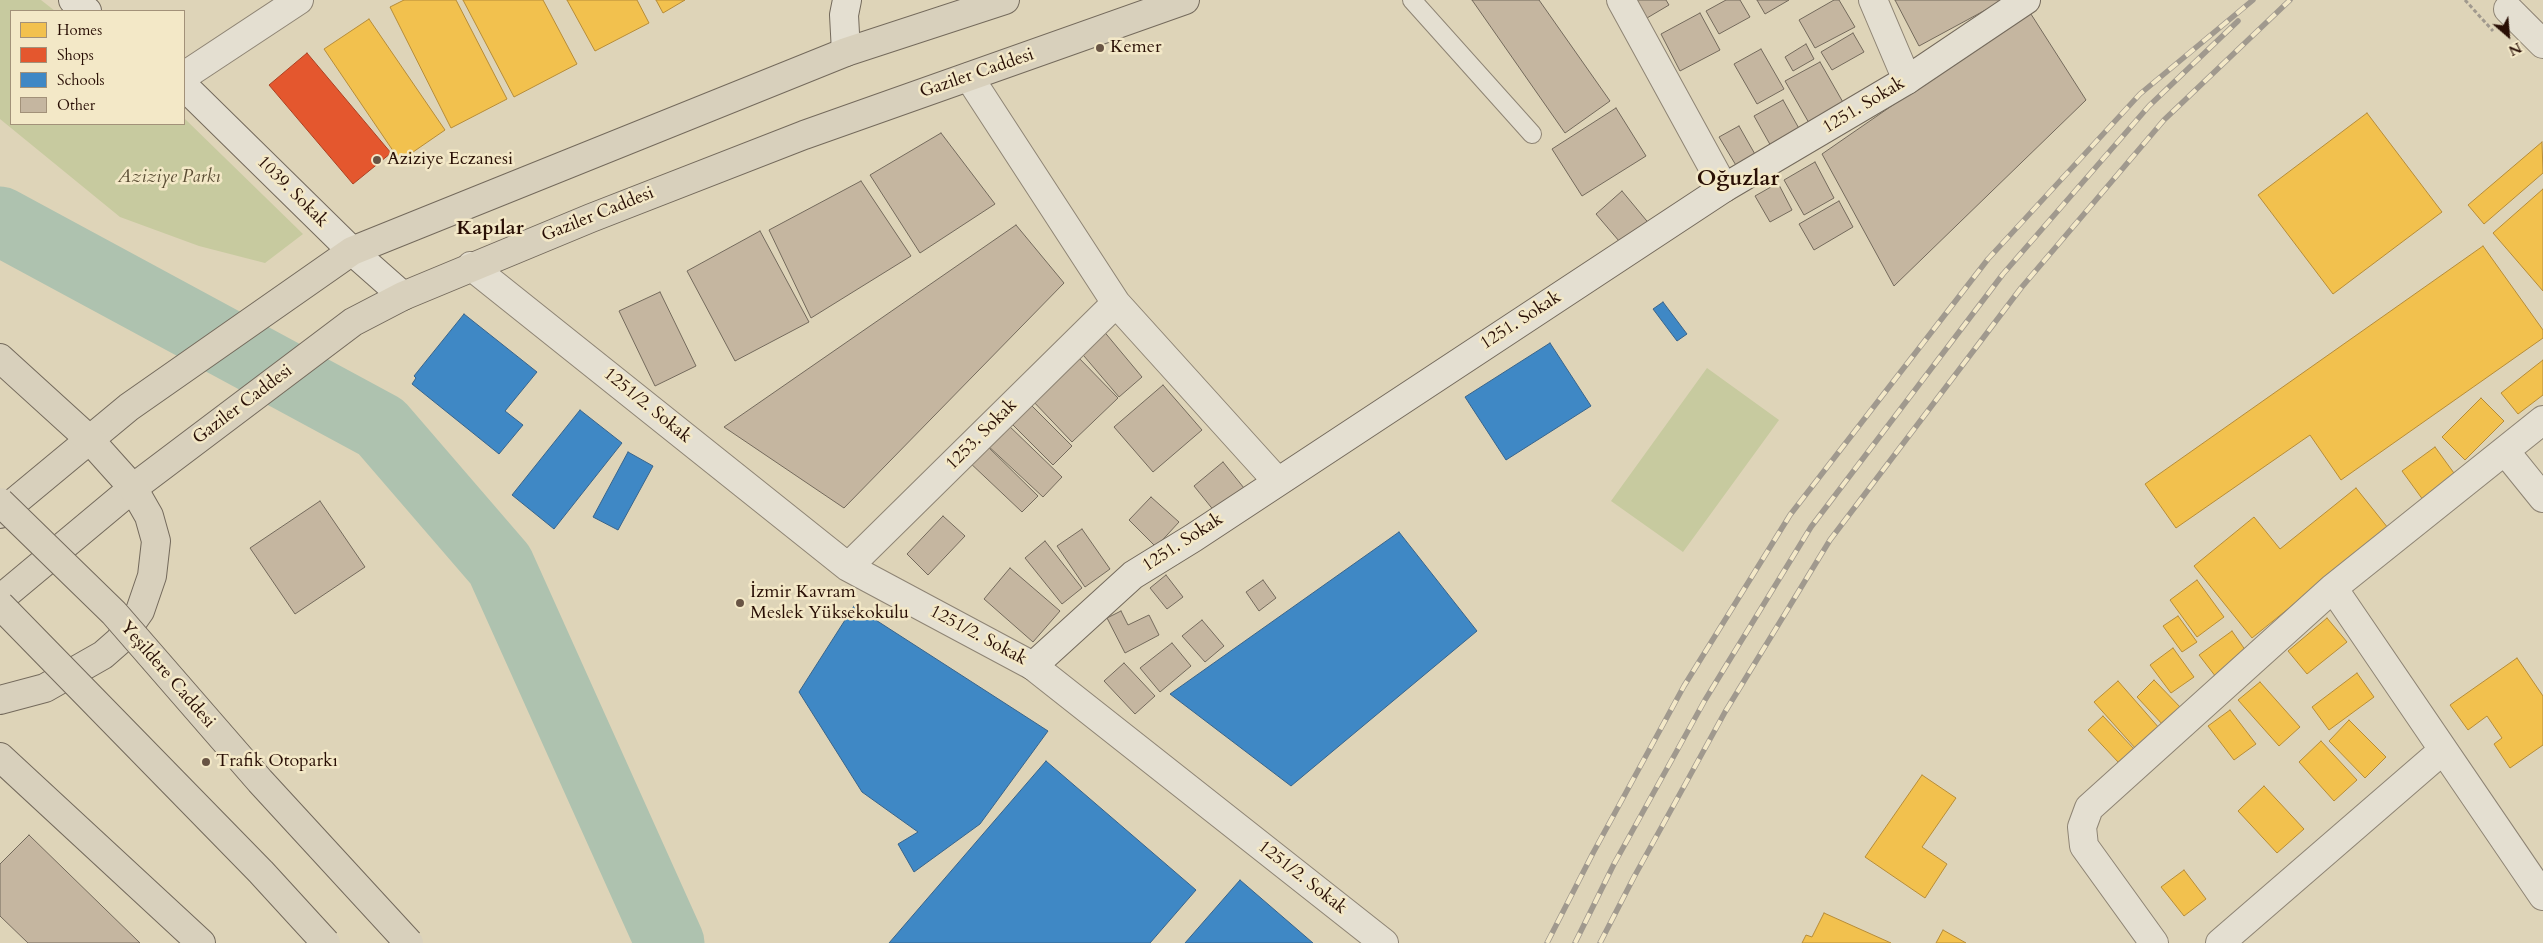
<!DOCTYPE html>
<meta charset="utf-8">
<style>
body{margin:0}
#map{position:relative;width:2543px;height:943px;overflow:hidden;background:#ded4b8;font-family:Cardo,serif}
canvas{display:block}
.legend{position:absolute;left:10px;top:10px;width:175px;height:115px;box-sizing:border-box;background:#f3e8c7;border:1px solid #a29179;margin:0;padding:6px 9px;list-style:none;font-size:15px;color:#290f05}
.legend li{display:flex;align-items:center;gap:10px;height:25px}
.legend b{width:25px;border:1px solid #a29179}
.north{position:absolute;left:2483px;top:10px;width:50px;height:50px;-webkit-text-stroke:4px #f3e8c7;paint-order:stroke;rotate:153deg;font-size:14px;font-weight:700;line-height:20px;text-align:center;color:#290f05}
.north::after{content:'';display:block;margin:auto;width:18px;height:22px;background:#290f05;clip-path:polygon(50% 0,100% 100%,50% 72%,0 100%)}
</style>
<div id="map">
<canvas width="2543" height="943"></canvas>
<ul class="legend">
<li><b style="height:14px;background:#f2c14e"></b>Homes</li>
<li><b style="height:14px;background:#e4572e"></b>Shops</li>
<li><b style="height:14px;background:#3f88c5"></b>Schools</li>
<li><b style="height:14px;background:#c5b6a0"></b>Other</li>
</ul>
<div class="north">N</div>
</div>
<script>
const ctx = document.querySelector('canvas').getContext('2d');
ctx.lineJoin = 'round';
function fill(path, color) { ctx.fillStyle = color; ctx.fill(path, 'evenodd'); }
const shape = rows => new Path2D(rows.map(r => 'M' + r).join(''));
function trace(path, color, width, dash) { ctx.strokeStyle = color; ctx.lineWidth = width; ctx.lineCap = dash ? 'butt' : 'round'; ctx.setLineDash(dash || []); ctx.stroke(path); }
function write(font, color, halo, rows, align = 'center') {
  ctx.font = font + ' Cardo,serif'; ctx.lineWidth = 5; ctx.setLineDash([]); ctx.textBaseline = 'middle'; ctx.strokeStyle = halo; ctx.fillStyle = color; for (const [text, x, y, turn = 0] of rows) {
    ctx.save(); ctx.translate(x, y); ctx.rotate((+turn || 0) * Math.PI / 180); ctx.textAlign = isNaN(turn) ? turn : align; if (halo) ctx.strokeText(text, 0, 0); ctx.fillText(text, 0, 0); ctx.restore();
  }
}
const green = shape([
 [0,0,41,0,55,11,11,11,11,124,184,124,184,118,303,234,265,263,199,246,120,217,0,119],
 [1707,368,1779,420,1683,552,1611,501]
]);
const homes = shape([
 [404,0,456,0,507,99,451,128,390,7,404,0],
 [463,0,543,0,577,64,514,97,463,0],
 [567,0,637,0,649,23,595,51,567,0],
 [656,0,685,0,663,13,656,0],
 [369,19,445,130,400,161,324,49,369,19],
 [2367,113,2442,212,2333,294,2258,195,2367,113],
 [2542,142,2543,173,2484,224,2468,205,2542,142],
 [2543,189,2543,291,2493,233,2543,189],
 [2483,246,2543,330,2543,338,2341,480,2310,435,2176,528,2145,484,2483,246],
 [2543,360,2543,395,2518,414,2501,393,2543,360],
 [2481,398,2504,421,2465,460,2442,437,2481,398],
 [2435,447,2459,480,2426,504,2402,471,2435,447],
 [2356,488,2388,528,2252,638,2194,566,2254,517,2280,549,2356,488],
 [2197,580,2224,617,2197,637,2170,600,2197,580],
 [2178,616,2197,642,2182,652,2163,626,2178,616],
 [2327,618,2347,642,2307,674,2288,651,2327,618],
 [2232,631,2248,654,2216,677,2199,655,2232,631],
 [2173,648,2194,677,2171,693,2150,665,2173,648],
 [2517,658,2543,696,2543,745,2510,768,2494,744,2502,738,2487,716,2468,730,2450,705,2517,658],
 [2357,673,2374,697,2329,730,2312,707,2357,673],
 [2154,680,2182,709,2164,726,2137,697,2154,680],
 [2118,681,2160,729,2136,749,2094,702,2118,681],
 [2260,682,2300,727,2279,746,2238,700,2260,682],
 [2230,710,2256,744,2234,760,2208,726,2230,710],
 [2103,716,2134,749,2119,763,2088,730,2103,716],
 [2349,720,2386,757,2365,778,2329,741,2349,720],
 [2321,741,2357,780,2334,801,2299,762,2321,741],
 [1922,775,1956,798,1922,847,1947,864,1925,898,1865,857,1922,775],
 [2264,786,2304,829,2277,853,2238,811,2264,786],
 [2184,870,2206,899,2184,916,2161,887,2184,870],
 [1824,913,1891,943,1802,943,1806,935,1812,937,1824,913],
 [1943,930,1966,943,1936,943,1943,930]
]);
const shops = shape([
 [307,53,391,153,353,184,269,85,307,53]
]);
const schools = shape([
 [1663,302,1687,334,1677,341,1653,309,1663,302],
 [464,314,537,372,505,411,523,425,499,454,412,384,416,378,414,376,464,314],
 [1550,343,1591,406,1506,460,1465,397,1550,343],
 [580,410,622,443,554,529,512,495,580,410],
 [628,452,653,466,618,530,593,517,628,452],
 [1399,532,1477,631,1291,786,1170,694,1399,532],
 [854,606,1048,731,980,824,914,872,898,844,918,832,862,792,799,692,854,606],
 [1046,761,1196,890,1150,943,889,943,1046,761],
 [1240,880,1313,943,1185,943,1240,880]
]);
const river = shape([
 [0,221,381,427,500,565,670,943]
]);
const building = shape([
 [1472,0,1539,0,1610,101,1565,133,1472,0],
 [1637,0,1666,0,1669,5,1647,18,1637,0],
 [1726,0,1740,0,1750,17,1719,34,1706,11,1726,0],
 [1757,0,1789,0,1765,14,1757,0],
 [1834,0,1839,0,1855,27,1815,48,1799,20,1834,0],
 [1895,0,2004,0,1919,46,1895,0],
 [2029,11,2086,100,1894,286,1822,154,2029,11],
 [1700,13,1720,50,1680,71,1661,34,1700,13],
 [1853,33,1864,52,1832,70,1821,52,1853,33],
 [1806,44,1814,59,1793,71,1785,57,1806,44],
 [1761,49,1784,89,1757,104,1734,64,1761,49],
 [1820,62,1844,104,1809,123,1785,81,1820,62],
 [1783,100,1801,132,1772,148,1754,116,1783,100],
 [1616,108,1646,156,1582,196,1552,149,1616,108],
 [1739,126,1756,156,1737,167,1719,137,1739,126],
 [941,133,995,204,920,253,870,175,941,133],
 [1815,162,1834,198,1804,215,1784,180,1815,162],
 [861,181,911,256,811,318,769,230,861,181],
 [1778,183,1792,210,1770,222,1755,196,1778,183],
 [1622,191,1651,226,1625,248,1596,214,1622,191],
 [1839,201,1853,227,1814,250,1799,224,1839,201],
 [1016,225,1064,283,844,508,724,427,1016,225],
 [760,231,809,322,735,361,687,271,760,231],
 [660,292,696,366,655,386,619,311,660,292],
 [1102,329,1142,377,1119,397,1078,349,1102,329],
 [1076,355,1118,398,1072,442,1031,399,1076,355],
 [1163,385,1202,430,1153,472,1114,427,1163,385],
 [1028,402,1072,446,1053,465,1009,421,1028,402],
 [1006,423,1062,477,1043,497,986,444,1006,423],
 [984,443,1038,496,1022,512,967,460,984,443],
 [1223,462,1248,493,1219,517,1194,486,1223,462],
 [1151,497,1179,522,1156,547,1129,520,1151,497],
 [320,501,365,567,295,614,250,548,320,501],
 [943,516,965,536,928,575,907,554,943,516],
 [1082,529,1110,569,1085,587,1057,546,1082,529],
 [1045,541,1082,588,1062,604,1025,558,1045,541],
 [1010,568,1060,611,1033,642,984,599,1010,568],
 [1166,575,1183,597,1167,609,1150,588,1166,575],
 [1263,580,1276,598,1259,611,1246,592,1263,580],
 [1121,611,1128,625,1149,615,1159,635,1125,653,1107,618,1121,611],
 [1202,620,1224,646,1205,662,1182,636,1202,620],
 [1172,643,1191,666,1160,692,1140,668,1172,643],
 [1124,663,1155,696,1135,714,1104,681,1124,663],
 [29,835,140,943,28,943,0,916,0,864,29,835]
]);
const lane = shape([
 [1412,0,1532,134]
]);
const street = shape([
 [1621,0,1724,188],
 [1873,0,1907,80],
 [2508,9,2543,44],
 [184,76,299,0],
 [969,77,1116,303,1277,481],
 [471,266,848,567,1033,666,1384,943],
 [2505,451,2543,498],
 [848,567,1116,303],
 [2333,588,2543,896],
 [2154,943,2084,846,2082,827,2089,808,2333,588,2543,420],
 [2220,943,2442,751]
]);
const secondary = shape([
 [73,0,87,11],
 [846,52,844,15,847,0],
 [184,86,352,251,403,296],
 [1033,666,1133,575,1193,538,1724,188,1907,80,2026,0]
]);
const primary = shape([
 [0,514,129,407,352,251,846,52,1005,0],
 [0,599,133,488,353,322,403,296,591,218,804,135,1185,0]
]);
const highway = shape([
 [0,358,89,439,133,488,149,516,156,541,152,576,140,611,119,641,103,655,45,688,0,700],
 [0,757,201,943]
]);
const rail = shape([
 [1547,943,1593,853,1684,686,1790,515,1988,259,2140,94,2253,0],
 [1575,943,1614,864,1705,700,1811,527,2003,274,2149,106,2238,21],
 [1600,943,1634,877,1725,712,1830,540,2021,288,2164,120,2290,0]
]);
const pathBridge = shape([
 [2465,0,2493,31]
]);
const highwayBridge = shape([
 [0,502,114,613,260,781,409,943],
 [0,605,261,872,326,943]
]);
const markers = [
 [1100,48,5,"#685444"],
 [377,160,5,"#685444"],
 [740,603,5,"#685444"],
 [206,762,5,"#685444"]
];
const poiNames = [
 ["Kemer",1110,48],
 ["Aziziye Eczanesi",387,160],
 ["İzmir Kavram",750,593],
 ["Meslek Yüksekokulu",750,614],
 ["Trafik Otoparkı",216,762]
];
const streetNames = [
 ["Gaziler Caddesi",977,74,-19],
 ["1251. Sokak",1864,106,-31],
 ["1039. Sokak",292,192,45],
 ["Gaziler Caddesi",598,215,-22],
 ["1251. Sokak",1521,321,-33],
 ["Gaziler Caddesi",243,405,-37],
 ["1251/2. Sokak",647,406,39],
 ["1253. Sokak",982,435,-45],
 ["1251. Sokak",1183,543,-33],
 ["1251/2. Sokak",978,636,28],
 ["Yeşildere Caddesi",167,675,49],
 ["1251/2. Sokak",1302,878,38]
];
const parkNames = [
 ["Aziziye Parkı",169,178]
];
const quarterNames = [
 ["Kapılar",490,229]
];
const districtNames = [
 ["Oğuzlar",1738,180]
];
fill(green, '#c7ca9f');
fill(homes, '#f2c14e');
trace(homes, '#b68c38', 1);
fill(shops, '#e4572e');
trace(shops, '#ac4122', 1);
fill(schools, '#3f88c5');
trace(schools, '#38648b', 1);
trace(river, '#aec2af', 69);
fill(building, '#c5b6a0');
trace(building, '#746a5c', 1);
trace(lane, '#8e8474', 20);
trace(street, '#8e8474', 30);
trace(secondary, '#746a5c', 30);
trace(primary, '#746a5c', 30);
trace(highway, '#746a5c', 30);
trace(lane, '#e4dfd1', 18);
trace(street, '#e4dfd1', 28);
trace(secondary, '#e4dfd1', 28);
trace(primary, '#d8d0bc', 28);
trace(highway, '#d8d0bc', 28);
trace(rail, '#a0998e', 5.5);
trace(rail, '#f3e8c7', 4, [11]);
trace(highwayBridge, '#746a5c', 30, []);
trace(pathBridge, '#a0998e', 3, [4, 2.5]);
trace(highwayBridge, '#d8d0bc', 28);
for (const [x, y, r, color] of markers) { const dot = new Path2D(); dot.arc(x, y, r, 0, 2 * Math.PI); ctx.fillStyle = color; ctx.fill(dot); trace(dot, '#f3e8c7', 2); }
write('18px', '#290f05', '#f3e8c7', poiNames, 'left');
write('18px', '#290f05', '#f3e8c7', streetNames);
write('italic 18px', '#5a4d34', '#f3e8c7', parkNames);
write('bold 20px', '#290f05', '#f3e8c7', quarterNames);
write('bold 22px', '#290f05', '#f3e8c7', districtNames);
</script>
